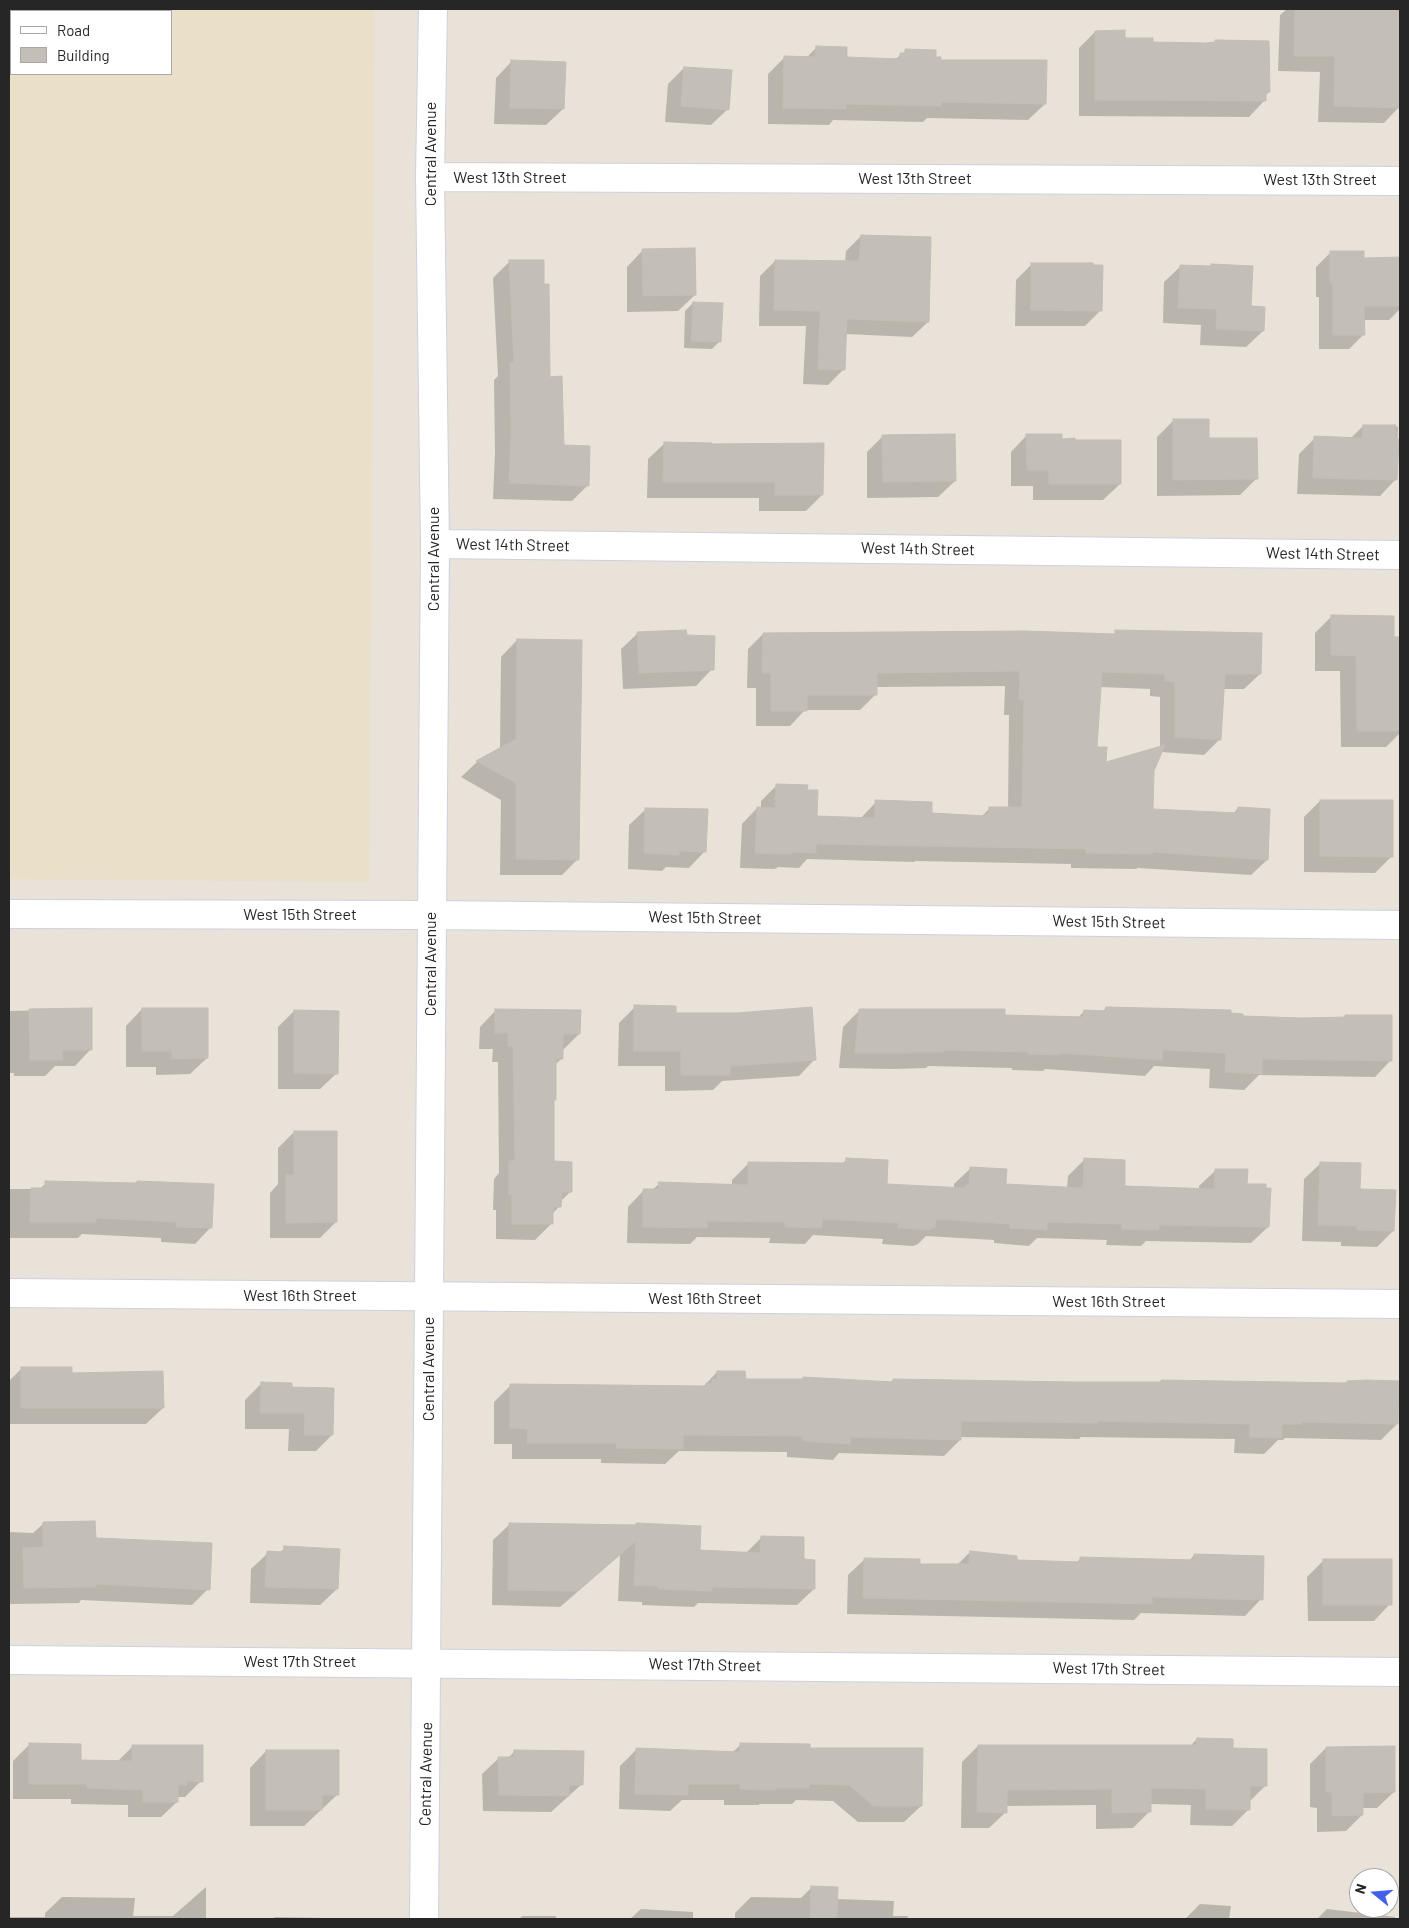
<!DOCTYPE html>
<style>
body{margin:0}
#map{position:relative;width:1409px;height:1928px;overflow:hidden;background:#e8e2d8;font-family:Barlow,sans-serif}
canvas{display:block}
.frame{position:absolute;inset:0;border:10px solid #262626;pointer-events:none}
.legend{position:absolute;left:10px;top:10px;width:162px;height:65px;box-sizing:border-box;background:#fff;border:1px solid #a8a8a8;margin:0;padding:6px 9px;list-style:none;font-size:15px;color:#262626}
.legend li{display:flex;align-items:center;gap:10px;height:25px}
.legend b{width:25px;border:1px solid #a8a8a8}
.north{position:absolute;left:1349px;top:1868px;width:50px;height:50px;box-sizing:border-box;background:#fff;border:1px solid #a8a8a8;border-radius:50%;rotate:287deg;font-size:14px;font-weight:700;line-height:20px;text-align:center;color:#262626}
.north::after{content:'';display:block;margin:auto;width:18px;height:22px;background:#4161ed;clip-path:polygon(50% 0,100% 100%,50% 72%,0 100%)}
</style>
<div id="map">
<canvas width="1409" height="1928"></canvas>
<div class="frame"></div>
<ul class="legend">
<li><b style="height:6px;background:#fff"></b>Road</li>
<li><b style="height:14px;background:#c4beb8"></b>Building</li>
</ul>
<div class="north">N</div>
</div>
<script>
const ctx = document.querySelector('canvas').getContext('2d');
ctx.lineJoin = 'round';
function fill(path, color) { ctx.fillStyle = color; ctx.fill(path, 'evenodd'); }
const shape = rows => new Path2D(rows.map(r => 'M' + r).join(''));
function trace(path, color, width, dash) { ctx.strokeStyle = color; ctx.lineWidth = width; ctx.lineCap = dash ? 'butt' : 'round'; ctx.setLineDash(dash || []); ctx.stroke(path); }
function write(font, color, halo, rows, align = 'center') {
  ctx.font = font + ' Barlow,sans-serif'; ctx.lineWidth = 4; ctx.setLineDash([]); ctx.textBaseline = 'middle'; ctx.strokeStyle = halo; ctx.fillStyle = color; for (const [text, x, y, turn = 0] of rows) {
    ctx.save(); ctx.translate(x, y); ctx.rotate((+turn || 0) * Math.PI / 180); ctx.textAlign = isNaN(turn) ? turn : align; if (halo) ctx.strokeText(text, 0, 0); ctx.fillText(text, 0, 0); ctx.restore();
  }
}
const education = shape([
 [9,9,375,9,369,882,9,879],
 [11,11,171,11,171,74,11,74]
]);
const shadow = shape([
 [1287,9,1400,9,1399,107,1384,123,1318,122,1320,72,1278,71,1280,15],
 [1095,32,1124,39,1152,43,1213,44,1216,41,1269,92,1265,96,1265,100,1249,117,1079,116,1079,48],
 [816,48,846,59,894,60,906,51,940,61,1045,104,1028,120,927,118,923,122,833,120,829,125,768,124,768,74,784,58,806,58],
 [512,61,563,109,546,125,494,124,496,78],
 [684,68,728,109,711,125,665,122,668,84],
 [861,236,930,238,928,322,912,337,845,334,844,369,828,385,803,384,806,326,759,326,760,276,775,261,845,262,846,251],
 [643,250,695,295,678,311,627,312,627,267],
 [1331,252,1363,259,1400,259,1400,309,1389,320,1363,320,1363,335,1349,349,1319,349,1319,297,1316,297,1316,267],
 [510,261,543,285,549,378,562,446,588,485,572,501,493,499,495,452,494,380,498,376,493,278],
 [1032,264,1101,310,1085,326,1015,326,1016,280],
 [1181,266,1250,307,1263,331,1246,347,1200,345,1201,325,1163,323,1164,282],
 [693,303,720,341,712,349,684,348,685,311],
 [1173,421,1207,439,1256,479,1240,495,1157,496,1157,437],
 [1363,426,1398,427,1396,479,1380,496,1297,494,1299,454,1315,438,1350,439],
 [1027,435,1060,440,1120,484,1103,500,1033,500,1033,486,1011,486,1011,452],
 [883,436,955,481,938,497,867,498,867,452],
 [665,443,822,495,806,511,759,511,759,498,647,498,648,459],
 [1331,617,1393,638,1400,638,1400,733,1386,747,1341,747,1340,671,1315,671,1315,633],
 [1116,632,1260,674,1244,689,1223,689,1220,739,1204,755,1161,752,1152,770,1152,811,1233,814,1238,808,1267,860,1251,875,1138,868,1136,869,1071,868,1071,864,915,861,914,862,807,859,799,868,778,867,775,869,740,868,742,824,757,808,761,808,761,801,777,785,806,791,816,818,860,819,876,802,930,814,981,817,990,808,1008,808,1009,715,1004,715,1005,686,876,687,876,694,860,710,805,710,790,726,756,726,756,688,747,688,748,649,763,634,1112,636],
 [1100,687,1150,689,1150,696,1160,697,1160,747,1105,763,1095,748],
 [638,633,686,636,712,669,696,686,623,689,621,649],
 [517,640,578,859,562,875,500,875,501,800,461,777,477,762,500,749,501,657],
 [1320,801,1392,856,1375,873,1304,872,1304,817],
 [646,809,705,851,689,868,666,867,662,871,628,869,629,825],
 [635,1007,675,1014,815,1059,799,1076,722,1081,713,1090,665,1091,665,1066,618,1066,619,1023],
 [1106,1008,1300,1019,1343,1019,1345,1016,1391,1060,1375,1077,1259,1075,1244,1090,1209,1088,1210,1069,1154,1066,1145,1076,1045,1069,1043,1071,1012,1070,1012,1068,928,1066,926,1068,893,1069,839,1068,843,1027,859,1011,1078,1018,1084,1011,1102,1012],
 [90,1009,91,1049,75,1066,55,1066,45,1076,14,1076,14,1073,9,1073,9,1011],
 [142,1009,207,1058,190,1074,156,1075,156,1067,126,1067,126,1026],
 [496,1010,579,1034,563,1050,562,1058,555,1065,555,1099,553,1102,553,1162,570,1192,560,1202,560,1206,552,1214,552,1223,535,1240,496,1239,496,1210,493,1210,494,1179,499,1173,498,1062,492,1062,493,1049,479,1049,480,1027],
 [294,1011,337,1073,320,1089,278,1089,278,1027],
 [294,1132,336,1222,320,1238,270,1238,270,1193,278,1184,278,1148],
 [847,1159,886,1185,954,1189,954,1184,971,1168,1004,1185,1067,1188,1068,1176,1084,1160,1123,1188,1199,1190,1199,1186,1216,1170,1246,1185,1268,1227,1251,1243,1146,1241,1141,1246,1106,1245,1107,1240,1037,1238,1029,1246,994,1243,994,1240,926,1236,918,1244,913,1246,882,1244,883,1239,813,1235,805,1244,769,1243,770,1238,697,1237,690,1244,627,1243,628,1207,644,1190,652,1190,659,1184,732,1186,732,1180,748,1164,842,1164],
 [1321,1163,1359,1190,1393,1231,1377,1247,1341,1246,1341,1242,1302,1241,1304,1179],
 [137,1182,211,1227,195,1244,161,1242,161,1238,82,1234,78,1238,9,1238,9,1189,40,1189,46,1183,135,1184],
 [22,1368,71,1374,163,1408,146,1424,9,1424,9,1381],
 [717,1372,744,1380,801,1380,803,1378,890,1383,893,1380,1072,1383,1159,1383,1161,1381,1397,1424,1381,1440,1285,1438,1283,1440,1278,1440,1264,1454,1234,1453,1235,1439,1081,1437,1079,1439,960,1437,960,1440,944,1456,839,1453,833,1460,787,1457,787,1452,679,1451,665,1464,601,1463,601,1459,512,1459,512,1444,494,1444,494,1402,511,1385,703,1387],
 [262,1383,290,1388,332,1435,316,1451,288,1451,289,1429,245,1429,245,1400],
 [44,1523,94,1539,208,1589,192,1605,81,1600,79,1603,9,1604,9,1532,33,1533],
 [510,1524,635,1526,698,1551,745,1554,761,1538,802,1560,814,1589,797,1605,698,1603,694,1607,642,1605,642,1602,618,1601,620,1555,560,1607,492,1605,493,1540],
 [285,1548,337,1589,320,1605,250,1603,251,1569,268,1553,279,1553],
 [970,1552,1015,1561,1076,1563,1081,1558,1189,1561,1194,1555,1261,1599,1245,1616,1141,1613,1134,1620,847,1614,848,1575,865,1559,919,1565,957,1565],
 [1324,1560,1390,1604,1374,1621,1308,1621,1307,1577],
 [1197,1739,1232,1749,1265,1786,1249,1802,1248,1810,1232,1826,1190,1825,1191,1805,1149,1804,1149,1812,1133,1828,1096,1829,1096,1805,1006,1806,1006,1812,989,1828,961,1828,962,1762,978,1746,1190,1746],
 [741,1744,809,1749,921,1806,904,1822,858,1822,833,1801,796,1800,792,1804,760,1804,758,1805,724,1805,724,1800,682,1800,670,1811,619,1809,620,1766,636,1750,732,1753],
 [29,1745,80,1761,117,1762,133,1746,201,1781,185,1797,177,1797,177,1802,161,1817,128,1817,128,1805,71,1804,71,1799,13,1799,13,1761],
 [1326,1748,1394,1792,1377,1808,1362,1808,1362,1815,1346,1831,1317,1832,1317,1808,1310,1807,1310,1764],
 [266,1751,338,1794,304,1826,250,1826,250,1768],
 [515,1751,582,1784,551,1812,483,1811,482,1774,499,1758,508,1758],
 [206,1887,206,1919,9,1919,9,1917,45,1917,45,1913,62,1897,135,1898,133,1916,173,1916],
 [812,1887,836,1899,894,1901,893,1916,908,1916,907,1919,630,1919,641,1909,693,1912,693,1918,735,1918,735,1913,751,1897,801,1898],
 [1200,1904,1231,1906,1229,1919,1185,1919],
 [1327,1909,1395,1917,1395,1919,1317,1919],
 [522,1916,556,1916,556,1919,563,1919,510,1919,519,1919],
 [275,1917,325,1918,325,1919,272,1919],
 [981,1918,1070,1919,979,1919]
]);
const building = shape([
 [1295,9,1400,9,1400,108,1334,106,1335,56,1294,56,1295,9],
 [1125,30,1125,38,1153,38,1153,42,1205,43,1215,42,1215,40,1269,41,1270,92,1266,92,1266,101,1095,100,1095,31,1125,30],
 [816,46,847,47,847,57,900,59,900,53,905,53,905,49,936,50,936,57,941,57,941,60,1047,60,1046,104,941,102,941,106,846,104,846,109,783,108,784,56,815,57,816,46],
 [511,60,566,62,564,109,510,108,511,60],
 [684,67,732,70,729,110,681,106,684,67],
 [861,235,931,237,929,322,847,319,845,370,818,369,820,311,774,310,775,260,859,261,861,235],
 [695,248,696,295,643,296,642,249,695,248],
 [1330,251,1364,251,1364,258,1400,257,1400,306,1364,306,1365,335,1333,335,1333,283,1330,283,1330,251],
 [509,260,544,260,544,284,549,284,550,377,562,376,564,445,590,446,589,486,509,483,511,435,510,363,514,362,509,260],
 [1031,263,1093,263,1093,265,1103,265,1102,311,1031,310,1031,263],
 [1211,264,1253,266,1251,306,1265,307,1264,331,1216,329,1217,309,1178,308,1180,265,1211,266,1211,264],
 [693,302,723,303,721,342,691,341,693,302],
 [1173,419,1209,419,1209,438,1257,438,1258,479,1173,480,1173,419],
 [1363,425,1396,425,1396,439,1399,439,1397,480,1313,478,1314,436,1362,438,1363,425],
 [955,434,956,481,883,482,882,435,955,434],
 [1026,434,1062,434,1062,439,1075,438,1075,440,1121,440,1121,484,1049,484,1049,470,1027,470,1026,434],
 [664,442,712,443,712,444,824,443,823,495,775,495,775,482,663,482,664,442],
 [1331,615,1394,616,1394,637,1400,637,1400,731,1357,731,1356,656,1331,655,1331,615],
 [686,630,687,635,715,636,714,670,639,673,637,632,686,630],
 [1115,630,1262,633,1261,674,1225,674,1221,740,1175,737,1175,682,1165,681,1165,674,1102,672,1097,747,1107,747,1106,762,1165,745,1154,771,1153,809,1238,813,1238,807,1270,809,1268,860,1153,852,1153,854,1086,853,1086,849,816,844,816,853,792,852,792,854,755,853,757,807,775,808,776,784,808,785,807,790,818,790,817,816,875,818,875,800,932,802,932,813,985,816,985,814,989,814,989,807,1022,807,1024,700,1019,700,1020,671,877,673,877,695,807,695,807,711,771,711,771,673,762,673,763,633,1025,631,1115,634,1115,630],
 [517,639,582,640,579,860,516,859,516,783,476,761,516,739,517,639],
 [1320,800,1393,800,1393,857,1320,856,1320,800],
 [645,808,708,809,706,852,679,851,679,855,644,853,645,808],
 [634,1005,676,1006,676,1013,737,1013,812,1007,816,1060,731,1066,730,1075,681,1075,681,1051,634,1051,634,1005],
 [1106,1007,1231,1010,1231,1013,1243,1014,1243,1016,1301,1018,1345,1017,1345,1015,1392,1015,1392,1061,1262,1059,1262,1074,1225,1072,1226,1053,1163,1050,1162,1060,1060,1053,1060,1055,1028,1054,1028,1052,943,1050,943,1052,910,1052,910,1053,855,1053,859,1009,1005,1009,1005,1015,1083,1017,1084,1010,1105,1011,1106,1007],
 [92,1008,92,1050,62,1050,63,1060,30,1060,29,1009,92,1008],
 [142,1008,208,1008,208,1058,172,1059,172,1051,142,1051,142,1008],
 [495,1009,581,1010,580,1034,563,1034,563,1059,556,1059,556,1100,554,1100,554,1161,572,1162,572,1192,562,1192,561,1207,553,1207,553,1224,512,1224,512,1194,509,1194,509,1161,515,1161,513,1046,508,1046,508,1033,495,1033,495,1009],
 [294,1010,339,1011,338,1074,294,1073,294,1010],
 [294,1131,337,1131,337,1222,286,1223,286,1175,294,1175,294,1131],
 [846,1158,888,1160,887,1184,965,1188,966,1185,969,1185,970,1167,1007,1169,1006,1184,1083,1188,1084,1158,1125,1160,1125,1186,1214,1189,1215,1169,1248,1169,1247,1184,1266,1184,1266,1188,1271,1188,1269,1227,1159,1225,1159,1230,1122,1229,1122,1224,1047,1222,1047,1230,1010,1228,1010,1224,936,1219,935,1228,930,1228,930,1230,898,1228,899,1223,822,1219,822,1228,785,1227,785,1222,707,1221,707,1228,643,1227,643,1189,659,1189,658,1182,748,1185,748,1162,846,1163,846,1158],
 [1320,1162,1361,1163,1360,1189,1396,1190,1394,1231,1357,1230,1357,1226,1318,1225,1320,1162],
 [45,1181,137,1183,137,1181,214,1184,212,1228,176,1227,177,1222,96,1218,96,1222,30,1222,31,1188,45,1188,45,1181],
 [21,1367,72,1367,72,1373,163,1371,164,1408,21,1408,21,1367],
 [717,1371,745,1371,746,1379,803,1379,803,1377,893,1382,893,1379,1072,1382,1161,1382,1161,1380,1347,1383,1347,1381,1366,1380,1399,1381,1398,1424,1301,1422,1301,1424,1282,1424,1282,1438,1250,1437,1250,1424,1097,1421,1097,1423,961,1421,961,1440,850,1437,850,1444,803,1441,803,1436,683,1435,683,1449,616,1448,617,1443,527,1443,528,1429,510,1428,510,1384,706,1386,706,1383,712,1384,712,1379,717,1379,717,1371],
 [261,1382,292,1383,292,1387,334,1388,333,1435,304,1435,305,1413,260,1413,261,1382],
 [95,1521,96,1538,212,1543,210,1590,96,1584,96,1587,24,1588,23,1548,43,1547,43,1522,95,1521],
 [509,1523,636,1525,636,1523,701,1526,700,1550,760,1553,761,1536,804,1537,804,1559,815,1560,815,1589,712,1587,712,1591,658,1589,658,1586,634,1585,636,1541,577,1591,508,1590,509,1523],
 [284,1546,340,1549,338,1589,265,1587,267,1551,283,1552,284,1546],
 [970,1551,1017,1556,1017,1560,1080,1562,1080,1557,1194,1560,1194,1554,1264,1556,1263,1600,1152,1597,1152,1604,863,1598,864,1558,920,1559,920,1564,969,1564,970,1551],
 [1323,1559,1392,1559,1392,1605,1323,1605,1323,1559],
 [1197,1738,1233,1739,1233,1748,1267,1749,1267,1786,1250,1786,1250,1810,1206,1809,1206,1789,1151,1788,1151,1812,1112,1813,1112,1789,1007,1790,1007,1813,977,1812,978,1745,1196,1745,1197,1738],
 [29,1743,81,1744,81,1760,132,1761,132,1745,203,1745,203,1782,187,1781,187,1785,178,1785,178,1802,143,1802,143,1790,87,1788,87,1784,29,1784,29,1743],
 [740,1743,810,1744,810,1748,923,1748,922,1806,874,1806,849,1785,810,1784,809,1788,776,1788,776,1790,740,1789,740,1784,688,1784,688,1795,635,1794,636,1748,740,1752,740,1743],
 [1395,1746,1395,1792,1363,1793,1363,1815,1332,1816,1332,1792,1326,1792,1326,1747,1395,1746],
 [266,1750,339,1750,339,1795,322,1795,322,1810,266,1810,266,1750],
 [514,1750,584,1751,583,1785,569,1785,569,1796,499,1795,498,1757,514,1757,514,1750],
 [811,1886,838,1887,837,1919,810,1919,811,1886]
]);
const street = shape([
 [430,177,1400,181],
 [435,544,1400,555],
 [9,914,432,915,1400,925],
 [9,1660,1400,1672],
 [424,1919,435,544,430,177,433,9]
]);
const secondary = shape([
 [9,1293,1400,1304]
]);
const streetNames = [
 ["Central Avenue",431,154,-90],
 ["West 13th Street",510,178],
 ["West 13th Street",915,179],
 ["West 13th Street",1320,180],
 ["West 14th Street",513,545,1],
 ["West 14th Street",918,549,1],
 ["West 14th Street",1323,554,1],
 ["Central Avenue",434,559,-90],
 ["West 15th Street",300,915],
 ["West 15th Street",705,918,1],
 ["West 15th Street",1109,922,1],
 ["Central Avenue",431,964,-90],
 ["West 16th Street",300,1296],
 ["West 16th Street",705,1299],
 ["West 16th Street",1109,1302],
 ["Central Avenue",429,1369,-90],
 ["West 17th Street",300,1662],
 ["West 17th Street",705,1665,1],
 ["West 17th Street",1109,1669,1],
 ["Central Avenue",426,1774,-89]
];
fill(education, '#eadfc8');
fill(shadow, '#0003');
fill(building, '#c4beb8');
trace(building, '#c3bdb3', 1);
trace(street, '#ced1df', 30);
trace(secondary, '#ced1df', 30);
trace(street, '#fff', 28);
trace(secondary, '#fff', 28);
write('16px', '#262626', '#fff', streetNames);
</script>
